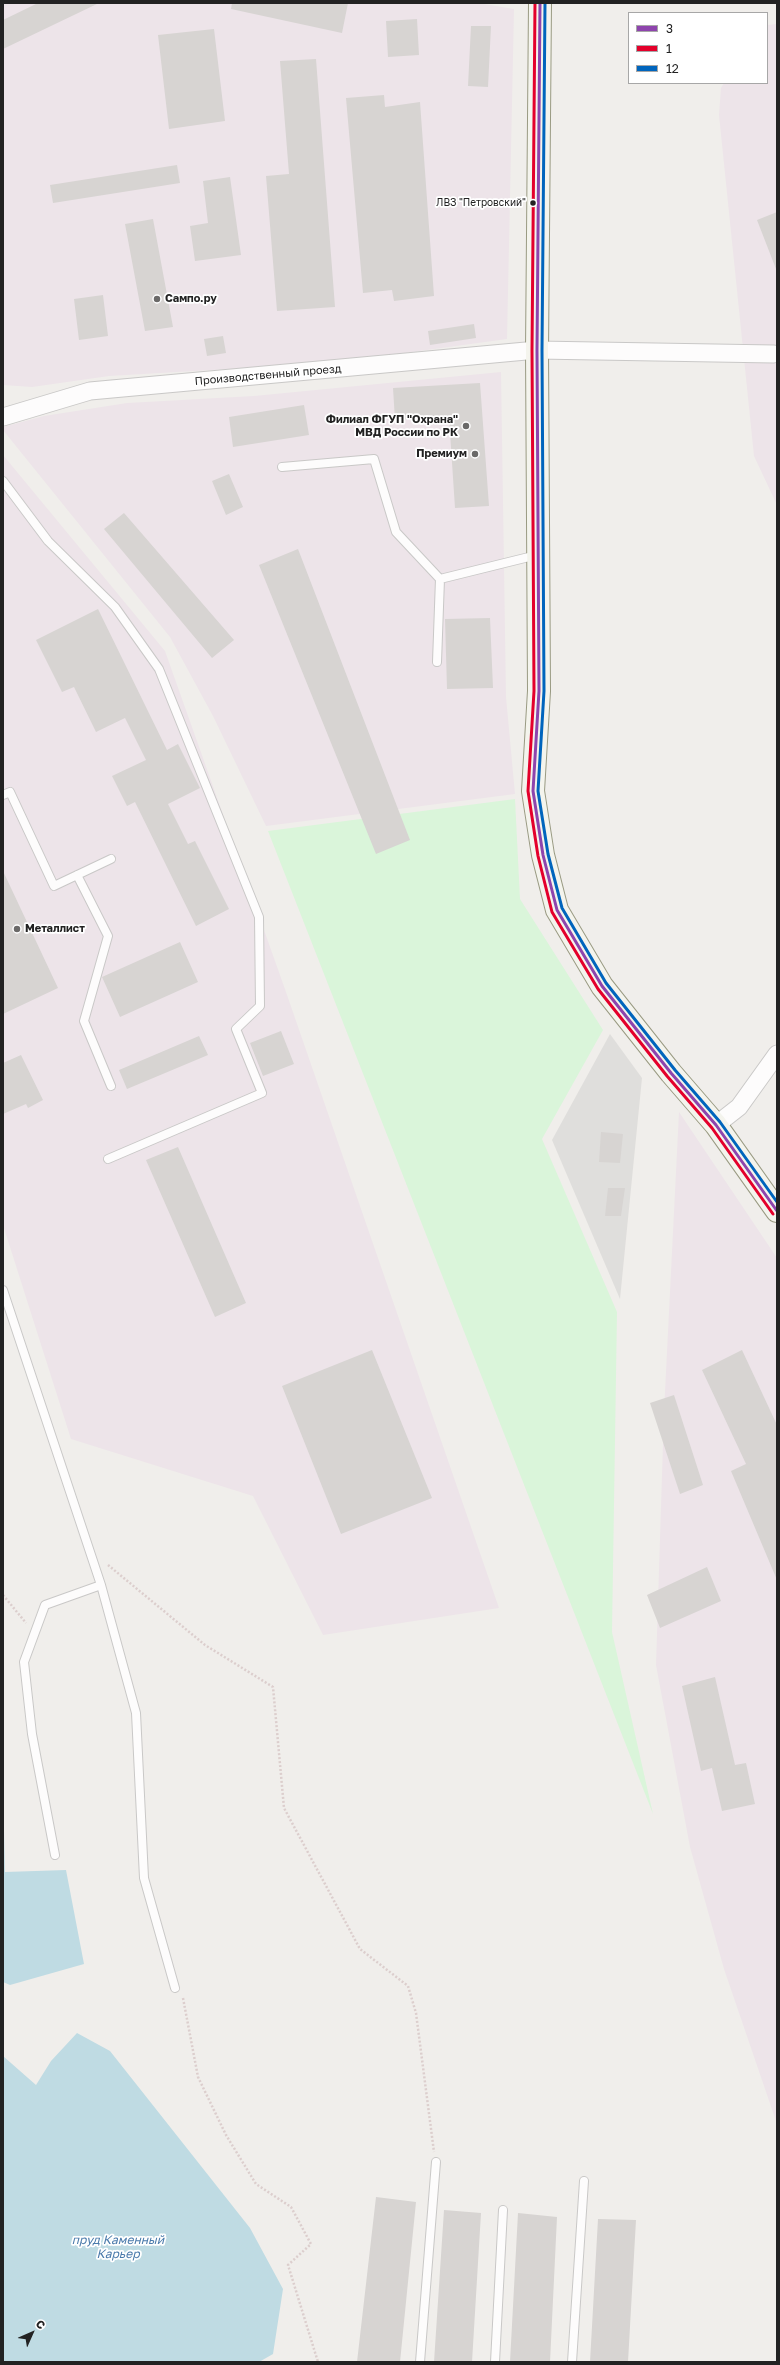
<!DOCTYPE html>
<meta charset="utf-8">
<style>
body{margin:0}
#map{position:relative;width:780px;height:2365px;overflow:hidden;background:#f0eeeb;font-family:"Golos Text",sans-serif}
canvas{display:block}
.frame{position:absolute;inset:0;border:4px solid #222;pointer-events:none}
.legend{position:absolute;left:628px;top:12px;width:140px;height:72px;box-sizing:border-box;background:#fff;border:1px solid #a7a7a7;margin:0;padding:5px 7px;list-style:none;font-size:12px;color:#222}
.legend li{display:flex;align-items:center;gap:8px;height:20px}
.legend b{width:20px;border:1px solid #a7a7a7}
.north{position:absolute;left:12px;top:2313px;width:40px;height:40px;-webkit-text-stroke:3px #fff;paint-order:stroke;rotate:45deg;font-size:11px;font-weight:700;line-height:16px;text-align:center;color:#222}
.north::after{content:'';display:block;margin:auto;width:14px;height:18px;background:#222;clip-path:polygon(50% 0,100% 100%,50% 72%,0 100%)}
</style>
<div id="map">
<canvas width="780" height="2365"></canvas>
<div class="frame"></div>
<ul class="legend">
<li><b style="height:5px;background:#8e44ad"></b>3</li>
<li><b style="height:5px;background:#e4002b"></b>1</li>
<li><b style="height:5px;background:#0065bd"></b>12</li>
</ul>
<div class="north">С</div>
</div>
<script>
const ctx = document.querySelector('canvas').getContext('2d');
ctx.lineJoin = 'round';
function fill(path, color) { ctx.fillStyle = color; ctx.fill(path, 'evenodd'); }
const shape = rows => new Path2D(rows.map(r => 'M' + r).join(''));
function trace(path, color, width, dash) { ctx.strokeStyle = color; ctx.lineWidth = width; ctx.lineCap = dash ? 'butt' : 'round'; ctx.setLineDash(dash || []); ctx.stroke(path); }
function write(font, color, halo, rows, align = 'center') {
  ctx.font = font + ' "Golos Text",sans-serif'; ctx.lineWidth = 3.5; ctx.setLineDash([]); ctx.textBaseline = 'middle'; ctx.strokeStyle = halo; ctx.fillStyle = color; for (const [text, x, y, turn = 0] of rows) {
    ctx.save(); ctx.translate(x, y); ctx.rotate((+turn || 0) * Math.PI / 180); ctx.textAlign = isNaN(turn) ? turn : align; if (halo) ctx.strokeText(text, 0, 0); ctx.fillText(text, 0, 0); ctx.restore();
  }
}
const residential = shape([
 [610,1034,642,1078,620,1299,552,1140]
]);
const industrial = shape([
 [3,3,478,3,514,9,507,339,332,363,109,376,32,387,3,385],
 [777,24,777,505,754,456,719,115,721,88,724,83,767,83,767,25],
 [501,372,506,697,515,794,266,826,213,716,170,637,3,430,3,427,44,416,127,403,254,396],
 [3,455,165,651,286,992,499,1608,323,1635,253,1496,71,1439,3,1225],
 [679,1112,777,1258,777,2124,724,1969,690,1847,656,1665,664,1412]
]);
const park = shape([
 [515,799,520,899,603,1030,542,1139,617,1312,612,1632,653,1814,268,831]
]);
const water = shape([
 [3,1790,5,1872,66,1870,84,1964,10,1985,3,1982],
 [77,2033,110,2051,250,2228,283,2289,273,2354,259,2362,3,2362,3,2056,36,2085,51,2061]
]);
const building = shape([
 [38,3,99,3,3,49,3,20],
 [232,3,348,3,342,33,231,9],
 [417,19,419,55,388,57,386,21],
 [471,26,491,26,488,87,468,86],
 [214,29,225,121,169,129,158,35],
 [316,59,335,307,277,311,266,176,289,174,280,61],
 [384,95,385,107,420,102,434,296,394,301,392,290,363,293,346,98],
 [177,165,180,183,53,203,50,185],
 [230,177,241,255,195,261,190,226,208,223,203,181],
 [777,212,777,269,776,269,757,220],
 [153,219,173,327,145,331,125,224],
 [103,295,108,336,79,340,74,299],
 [474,324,476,338,430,345,428,331],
 [223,336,226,353,207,356,204,339],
 [480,383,489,506,455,508,449,417,395,420,393,388],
 [304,405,309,435,233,447,229,417],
 [229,474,243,507,226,515,212,481],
 [124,513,234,640,212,658,104,529],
 [298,549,410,840,376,854,259,565],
 [98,609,167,750,178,744,200,788,168,804,188,844,195,841,229,909,196,926,135,802,127,806,112,776,146,760,125,718,96,732,74,687,62,692,36,640],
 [490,618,493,688,447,689,445,619],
 [3,871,58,988,3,1014],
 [180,942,198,982,120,1017,102,977],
 [281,1031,294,1064,263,1076,250,1043],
 [199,1036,208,1055,127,1089,119,1070],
 [21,1055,43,1100,28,1108,26,1104,3,1114,3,1063],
 [601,1132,623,1134,620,1163,599,1162],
 [178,1147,246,1303,215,1317,146,1160],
 [608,1188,625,1188,621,1216,605,1216],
 [372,1350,432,1498,341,1534,282,1386],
 [742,1350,777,1425,777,1580,731,1471,746,1464,702,1370],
 [674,1395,703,1485,680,1494,650,1403],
 [707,1567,721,1601,660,1628,647,1595],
 [715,1677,735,1765,746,1763,755,1804,722,1811,712,1768,701,1771,682,1686],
 [376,2197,416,2202,400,2362,357,2362],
 [444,2210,481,2213,472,2362,434,2362],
 [518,2213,557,2217,550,2362,510,2362],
 [598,2219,636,2220,628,2362,590,2362]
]);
const path = shape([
 [108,1565,205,1645,273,1687,284,1808,360,1949,408,1986,416,2013,434,2152],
 [3,1595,26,1623],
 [183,1998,198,2077,226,2135,256,2184,291,2207,311,2244,288,2265,318,2362]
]);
const service = shape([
 [282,467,374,459,396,532,440,579],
 [3,481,48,541,115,607,159,669,259,917,260,1006,236,1029,262,1093,108,1159],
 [437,662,440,579,537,555],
 [3,795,10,792,54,886,111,859],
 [77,875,108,936,84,1021,111,1086],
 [3,1290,101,1585,136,1713,144,1878,175,1988],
 [55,1855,32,1734,24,1662,45,1605,101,1585],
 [420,2362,436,2162],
 [495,2362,503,2210],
 [572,2362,584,2181]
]);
const minor = shape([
 [3,417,90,391,537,350,774,354],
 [716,1125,739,1107,777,1054]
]);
const secondary = shape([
 [540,3,537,350,539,691,533,791,543,855,557,910,602,986,671,1073,716,1125,777,1211]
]);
const bus1 = shape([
 [540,3,537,350,539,691,533,791,543,855,557,910,602,986,671,1073,716,1125,777,1211]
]);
const bus2 = shape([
 [535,3,532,350,534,691,528,791,538,856,552,912,598,989,667,1076,712,1128,773,1214]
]);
const bus3 = shape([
 [545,3,542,350,544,691,538,791,548,854,562,908,606,983,675,1070,720,1122,777,1202]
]);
const markers = [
 [533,203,3.5,"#222"],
 [157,299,4,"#6a6968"],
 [466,426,4,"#6a6968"],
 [475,454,4,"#6a6968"],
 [17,929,4,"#6a6968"]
];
const busNames = [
 ["ЛВЗ \"Петровский\"",526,203]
];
const poiNames = [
 ["Сампо.ру",165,299],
 ["Филиал ФГУП \"Охрана\"",458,420,"right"],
 ["МВД России по РК",458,433,"right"],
 ["Премиум",467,454,"right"],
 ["Металлист",25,929]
];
const streetNames = [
 ["Производственный проезд",268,375,-5]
];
const waterNames = [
 ["пруд Каменный",118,2240],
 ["Карьер",118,2254]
];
fill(residential, '#dfdedc');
fill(industrial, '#ede4e9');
fill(park, '#daf5da');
fill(water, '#bfdbe3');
fill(building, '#d7d4d2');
trace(service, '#c9c8c7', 10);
trace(minor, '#c9c8c7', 19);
trace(secondary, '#999a82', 24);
trace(path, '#dccecd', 2.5, [2, 2]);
trace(service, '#fdfcfc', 8);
trace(minor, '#fdfcfc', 17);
trace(secondary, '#f4f4ed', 22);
trace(bus1, '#8e44ad', 3);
trace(bus2, '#e4002b', 3);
trace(bus3, '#0065bd', 3);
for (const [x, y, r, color] of markers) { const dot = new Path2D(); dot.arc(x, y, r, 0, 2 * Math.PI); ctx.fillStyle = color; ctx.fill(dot); trace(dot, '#fff', 1.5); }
write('10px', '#222', '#fff', busNames, 'right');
write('bold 11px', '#222', '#fff', poiNames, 'left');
write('11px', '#222', '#fff', streetNames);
write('italic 12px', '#4a7aab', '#fff', waterNames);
</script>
